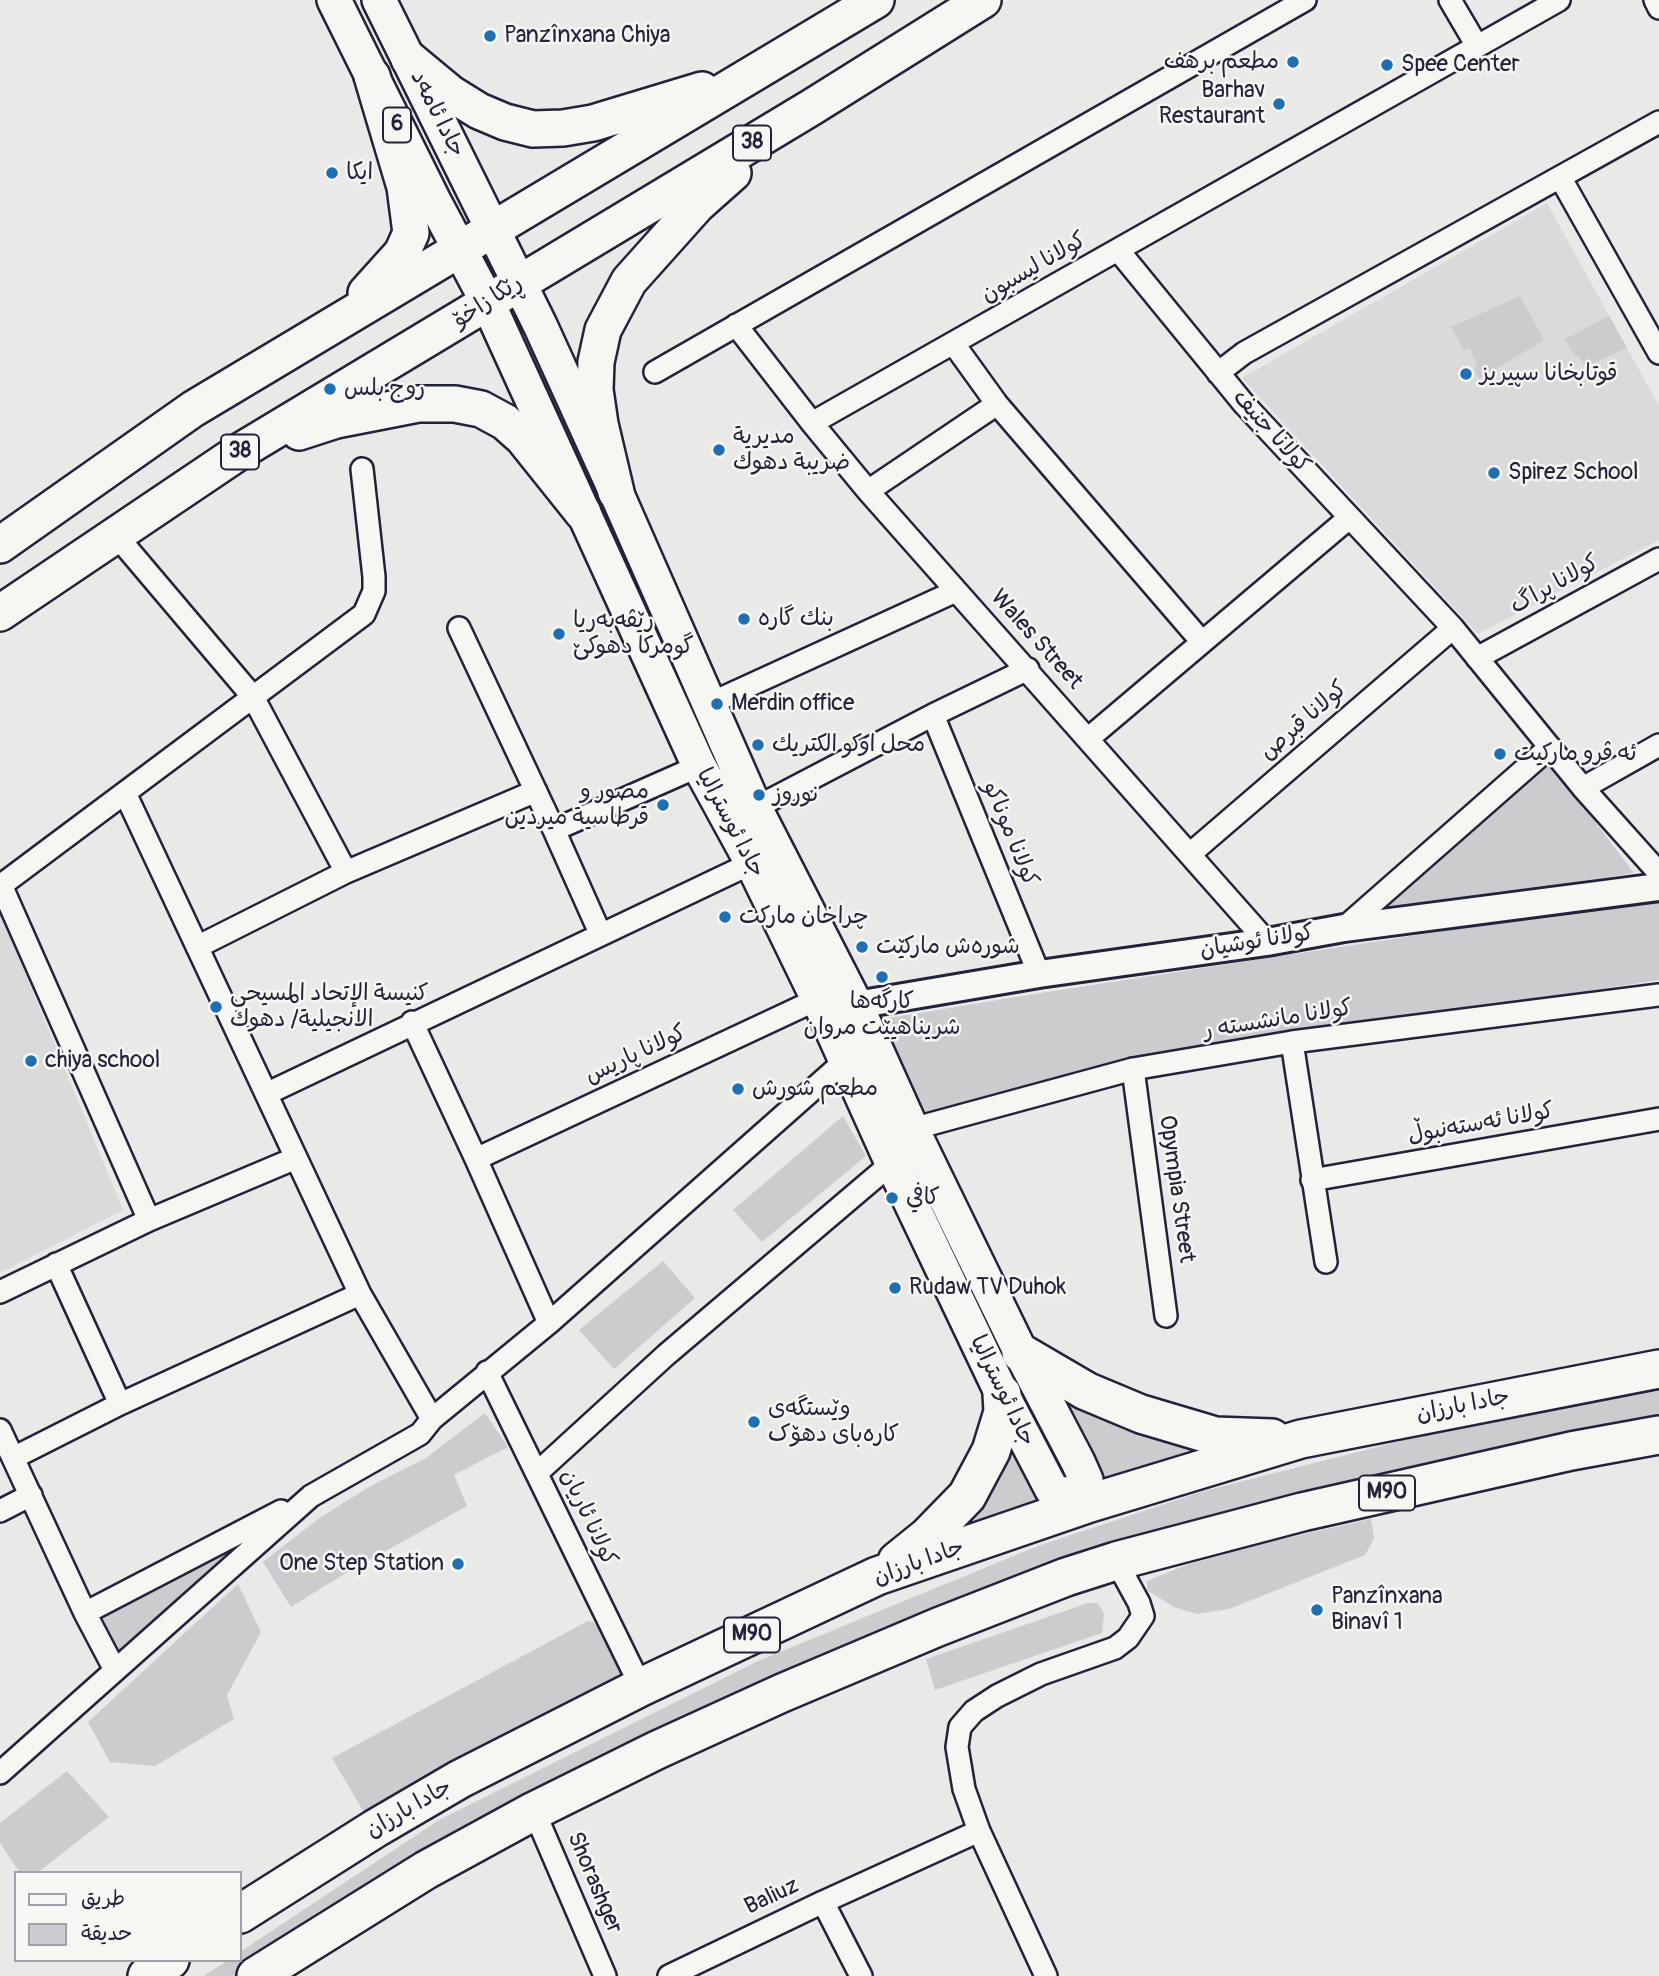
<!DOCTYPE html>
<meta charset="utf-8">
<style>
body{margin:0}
#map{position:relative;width:1659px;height:1976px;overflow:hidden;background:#e9e9e7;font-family:Pangolin,"Playpen Sans Arabic",sans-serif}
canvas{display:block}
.legend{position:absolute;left:14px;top:1871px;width:228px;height:91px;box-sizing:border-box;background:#f6f6f2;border:2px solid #a1a1a9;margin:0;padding:9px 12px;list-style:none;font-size:21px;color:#22223b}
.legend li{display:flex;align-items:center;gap:14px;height:35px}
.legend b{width:35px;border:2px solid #a1a1a9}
</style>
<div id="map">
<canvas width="1659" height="1976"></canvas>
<ul class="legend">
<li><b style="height:9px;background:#f6f6f2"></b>طريق</li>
<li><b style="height:19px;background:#ccccce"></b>حديقة</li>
</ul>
</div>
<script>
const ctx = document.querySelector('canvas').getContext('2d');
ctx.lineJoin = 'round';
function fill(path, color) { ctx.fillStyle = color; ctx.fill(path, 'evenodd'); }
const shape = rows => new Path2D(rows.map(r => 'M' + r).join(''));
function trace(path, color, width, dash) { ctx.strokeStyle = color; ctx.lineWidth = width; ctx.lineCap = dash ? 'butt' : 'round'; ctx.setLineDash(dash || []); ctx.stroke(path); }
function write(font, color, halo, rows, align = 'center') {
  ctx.font = font + ' Pangolin,"Playpen Sans Arabic",sans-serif'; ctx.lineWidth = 5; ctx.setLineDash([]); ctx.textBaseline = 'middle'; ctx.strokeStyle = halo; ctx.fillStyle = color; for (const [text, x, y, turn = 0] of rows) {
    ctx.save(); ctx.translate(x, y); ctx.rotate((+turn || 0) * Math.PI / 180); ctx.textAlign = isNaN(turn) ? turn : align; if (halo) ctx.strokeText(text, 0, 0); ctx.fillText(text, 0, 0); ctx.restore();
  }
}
const built = shape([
 [1547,203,1659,406,1659,540,1478,634,1242,378],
 [0,912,123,1210,0,1273]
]);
const green = shape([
 [1520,296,1544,340,1479,379,1474,368,1477,365,1470,349,1464,350,1451,327],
 [1609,316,1627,348,1586,366,1579,357,1574,355,1565,339],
 [1549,761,1634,873,1379,912],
 [1659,898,1659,980,1150,1058,1069,1074,922,1117,877,1020,1034,994],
 [843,1116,866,1156,762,1242,733,1210],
 [663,1261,695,1298,614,1369,579,1330],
 [1043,1373,1243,1441,1101,1487],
 [1659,1391,1659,1422,1401,1470,1208,1517,1061,1566,244,1976,204,1976,228,1960,240,1960,240,1952,439,1820,758,1661,1038,1546,1204,1491,1460,1426],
 [485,1413,508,1447,454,1475,467,1506,349,1571,291,1607,263,1562,318,1519,369,1487,426,1458],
 [1006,1421,1043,1504,927,1544],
 [311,1496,115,1670,85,1613],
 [1371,1519,1374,1539,1365,1555,1229,1609,1197,1614,1174,1607,1147,1590,1147,1581,1186,1565,1273,1541],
 [238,1584,261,1632,227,1695,234,1719,155,1766,110,1762,88,1722],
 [1088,1603,1097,1603,1102,1609,1104,1615,1102,1633,935,1690,926,1659],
 [588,1621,593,1622,600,1629,629,1683,369,1821,332,1758],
 [67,1771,109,1817,37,1873,20,1873,0,1843,0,1823]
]);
const minor = shape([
 [1450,0,1477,46],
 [1655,0,1659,8],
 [1560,177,1659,353],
 [1118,250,1244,404,1453,628,1583,788,1659,873],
 [736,325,812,423,868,491,1267,942],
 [655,372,1305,0],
 [1218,373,1244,353,1659,122],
 [812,423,953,343],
 [868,491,997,404],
 [115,534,253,697,346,872],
 [459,628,554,830],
 [1202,642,997,404,953,343,1559,0],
 [1477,658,1659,559],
 [709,704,956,591],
 [933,715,1039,974],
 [1089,738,1349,518],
 [1583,788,1659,745],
 [125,793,360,1294,432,1419],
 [755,808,933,715,1028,669],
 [1190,854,1453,628],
 [1,885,149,1220],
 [0,886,364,614,374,591,374,577,362,469],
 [1344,928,1550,747],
 [600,933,554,830,699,766],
 [197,947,346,872,536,791],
 [412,1022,476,1159,549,1323],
 [1292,1042,1326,1262],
 [1133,1069,1166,1316],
 [266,1094,752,863],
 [912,1129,1133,1069,1292,1042,1659,995],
 [476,1159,818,999],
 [1312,1180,1659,1119],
 [56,1264,120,1404],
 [0,1292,149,1220,296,1158],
 [487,1372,641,1687],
 [0,1430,85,1613,115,1670],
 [13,1458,120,1404,360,1294],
 [537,1473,666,1355,892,1163],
 [0,1511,31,1495],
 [85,1613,281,1511],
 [0,1773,311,1496,420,1434,432,1419,549,1323,846,1060],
 [534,1811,605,1976],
 [823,1902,979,1831],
 [669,1976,823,1902,861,1976],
 [1046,1976,979,1831,964,1789,957,1747,960,1727,974,1711,997,1696,1041,1674,1115,1648,1128,1638,1143,1616,1139,1603,1116,1561]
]);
const tertiary = shape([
 [856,1005,1039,974,1267,942,1344,928,1659,887]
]);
const primary = shape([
 [334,0,435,203,488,303,699,766,752,863,818,999,892,1163,1002,1394,1052,1490,1062,1494,1075,1493,1084,1486,1086,1480,1078,1462,1021,1353,912,1129,856,1005,755,808,616,492,540,325,379,0]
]);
const trunk = shape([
 [409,59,450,93,479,111,505,122,533,129,563,128,593,123,702,90],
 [366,293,402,253,411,233,405,187,372,76],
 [299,432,336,420,418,404,455,404,481,409,505,422,523,438,583,513],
 [616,492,600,424,595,390,596,362,603,330,629,281,697,205,733,173],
 [0,545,193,409,876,0],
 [0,613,239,452,812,107,983,0]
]);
const motorway = shape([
 [1021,1353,1086,1391,1141,1414,1215,1436,1272,1438],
 [897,1561,928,1536,967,1496,991,1451,1003,1412,1002,1394],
 [240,1914,376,1828,460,1779,641,1687,877,1576,1090,1503,1301,1439,1659,1369],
 [147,1976,170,1960],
 [256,1976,426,1870,534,1811,657,1750,782,1693,938,1627,1066,1577,1116,1561,1302,1512,1571,1451,1659,1435]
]);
const markers = [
 [490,36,7,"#1f6fb2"],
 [1293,62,7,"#1f6fb2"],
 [1387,65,7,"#1f6fb2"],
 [1279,104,7,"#1f6fb2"],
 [332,173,7,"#1f6fb2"],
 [1466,374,7,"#1f6fb2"],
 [330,389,7,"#1f6fb2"],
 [719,450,7,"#1f6fb2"],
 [1494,473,7,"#1f6fb2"],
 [744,619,7,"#1f6fb2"],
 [559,634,7,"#1f6fb2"],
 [717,704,7,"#1f6fb2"],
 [758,745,7,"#1f6fb2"],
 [1500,754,7,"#1f6fb2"],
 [759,795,7,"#1f6fb2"],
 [663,805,7,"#1f6fb2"],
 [725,917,7,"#1f6fb2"],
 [862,947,7,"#1f6fb2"],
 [882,977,7,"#1f6fb2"],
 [216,1007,7,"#1f6fb2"],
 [31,1061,7,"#1f6fb2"],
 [738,1089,7,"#1f6fb2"],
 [892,1198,7,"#1f6fb2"],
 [895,1288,7,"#1f6fb2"],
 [754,1422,7,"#1f6fb2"],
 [458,1564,7,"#1f6fb2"],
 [1317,1610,7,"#1f6fb2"]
];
const shields = [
 [397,125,28],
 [752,143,38],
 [240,452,38],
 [1387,1493,56],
 [752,1635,56]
];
const shieldNames = [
 ["6",397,125],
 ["38",752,143],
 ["38",240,452],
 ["M90",1387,1493],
 ["M90",752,1635]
];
const poiNames = [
 ["Panzînxana Chiya",504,36],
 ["مطعم برهف",1279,62,"right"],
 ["Spee Center",1401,65],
 ["Barhav",1265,91,"right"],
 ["Restaurant",1265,117,"right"],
 ["ايكا",346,173],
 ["قوتابخانا سپيريز",1480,374],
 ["روج بلس",344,389],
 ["مديرية",733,437],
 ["ضريبة دهوك",733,463],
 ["Spirez School",1508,473],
 ["بنك گاره",758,619],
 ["رێڤه‌به‌ریا",573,621],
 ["گومركا دهوكێ",573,647],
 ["Merdin office",731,704],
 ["محل اوكو الكتريك",772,745],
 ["ئه ڤرو ماركيت",1514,754],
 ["مصور و",649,792,"right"],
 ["قرطاسية ميردين",649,818,"right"],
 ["نوروز",773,795],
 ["چراخان ماركت",739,917],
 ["شوره‌ش ماركێت",876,947],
 ["كنيسة الإتحاد المسيحي",230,994],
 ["الانجيلية/ دهوك",230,1020],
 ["كارگه‌ها",882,1002,"center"],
 ["شريناهيێت مروان",882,1028,"center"],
 ["chiya school",45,1061],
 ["مطعم شورش",752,1089],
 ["كافي",906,1198],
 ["Rudaw TV Duhok",909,1288],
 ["وێستگەی",768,1409],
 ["کارەبای دهۆک",768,1435],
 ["One Step Station",444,1564,"right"],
 ["Panzînxana",1331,1597],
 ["Binavî 1",1331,1623]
];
const streetNames = [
 ["جادا ئامەد",437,114,63],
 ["كولانا ليسبون",1034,268,-30],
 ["ڕێکا زاخۆ",488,302,-33],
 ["كولانا جنيف",1271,432,48],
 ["كولانا پراگ",1555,585,-29],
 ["Wales Street",1036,640,48],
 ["كولانا قبرص",1304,721,-41],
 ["جادا ئوسترالیا",730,823,62],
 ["كولانا موناكو",1010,834,68],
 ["كولانا ئوشيان",1257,942,-9],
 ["كولانا مانشسته ر",1278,1020,-9],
 ["كولانا پاریس",636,1055,-25],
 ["كولانا ئەستەنبوڵ",1481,1124,-10],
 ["Opympia Street",1176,1189,82],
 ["جادا ئوسترالیا",1002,1391,64],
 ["جادا بارزان",1463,1406,-11],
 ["كولانا ئاريان",588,1518,65],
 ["جادا بارزان",919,1563,-20],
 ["جادا بارزان",409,1809,-30],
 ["Shorashger",594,1883,67],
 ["Baliuz",772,1897,-25]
];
fill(built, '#dadada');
fill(green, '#ccccce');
trace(minor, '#22223b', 26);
trace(tertiary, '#22223b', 32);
trace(primary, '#22223b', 38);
trace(trunk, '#22223b', 40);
trace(motorway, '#22223b', 42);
trace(minor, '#f6f6f2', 21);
trace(tertiary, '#f6f6f2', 26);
trace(primary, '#f6f6f2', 33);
trace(trunk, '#f6f6f2', 35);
trace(motorway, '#f6f6f2', 37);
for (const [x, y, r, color] of markers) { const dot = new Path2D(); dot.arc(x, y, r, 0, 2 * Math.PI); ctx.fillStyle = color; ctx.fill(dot); trace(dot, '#f6f6f2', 2.5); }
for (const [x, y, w] of shields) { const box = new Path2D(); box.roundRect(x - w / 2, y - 17.5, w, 35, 5); ctx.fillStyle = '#f6f6f2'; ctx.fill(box); trace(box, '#22223b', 2); }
write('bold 21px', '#22223b', null, shieldNames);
write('23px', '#22223b', '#f6f6f2', poiNames, 'left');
write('23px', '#22223b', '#f6f6f2', streetNames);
</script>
